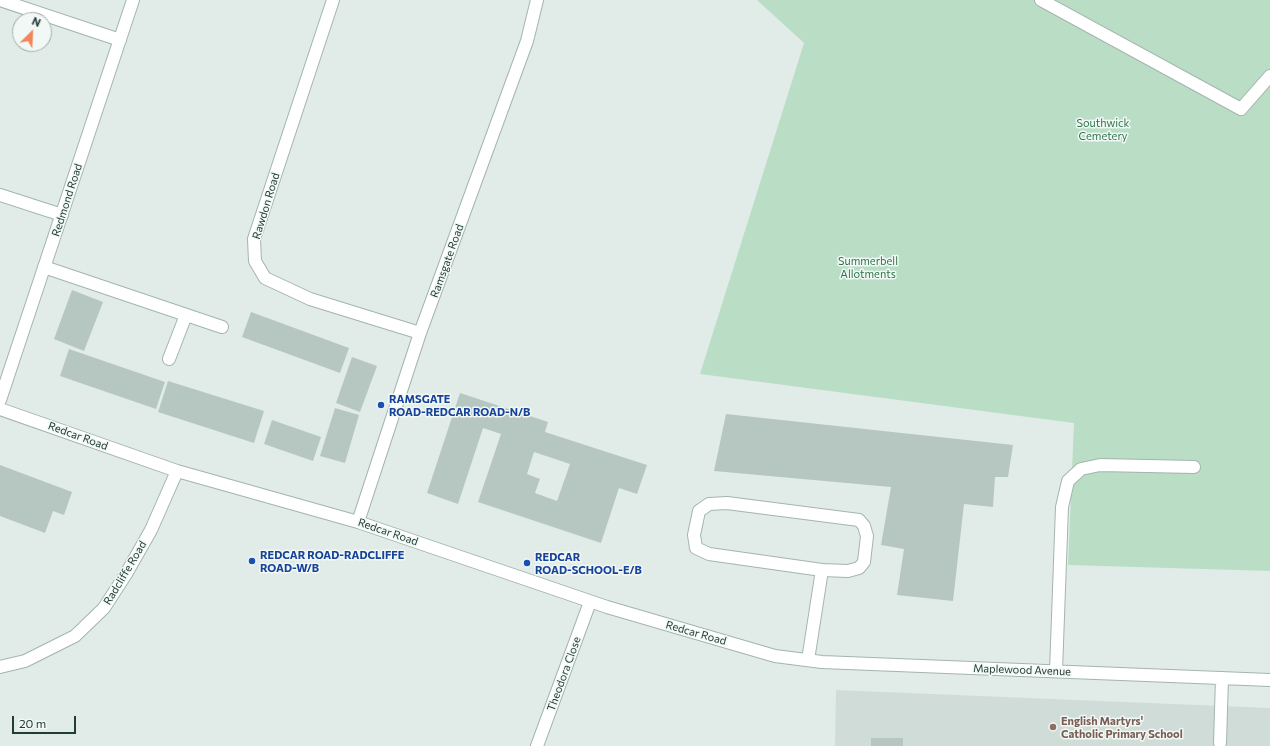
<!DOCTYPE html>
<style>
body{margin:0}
#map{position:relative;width:1270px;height:746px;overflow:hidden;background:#e1ece8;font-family:Commissioner,sans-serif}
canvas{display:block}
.north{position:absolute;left:12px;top:12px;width:40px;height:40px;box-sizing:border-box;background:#f2f8f5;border:1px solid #9eada9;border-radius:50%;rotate:24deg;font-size:11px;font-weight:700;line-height:16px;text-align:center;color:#213d37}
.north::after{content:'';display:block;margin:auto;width:14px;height:18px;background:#f38658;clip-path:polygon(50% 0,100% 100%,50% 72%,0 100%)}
.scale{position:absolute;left:12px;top:716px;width:64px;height:18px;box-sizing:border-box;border:2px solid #213d37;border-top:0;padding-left:5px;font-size:12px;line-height:14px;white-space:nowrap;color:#213d37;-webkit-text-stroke:3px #f2f8f5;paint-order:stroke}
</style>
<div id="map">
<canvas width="1270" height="746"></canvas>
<div class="north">N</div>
<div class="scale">20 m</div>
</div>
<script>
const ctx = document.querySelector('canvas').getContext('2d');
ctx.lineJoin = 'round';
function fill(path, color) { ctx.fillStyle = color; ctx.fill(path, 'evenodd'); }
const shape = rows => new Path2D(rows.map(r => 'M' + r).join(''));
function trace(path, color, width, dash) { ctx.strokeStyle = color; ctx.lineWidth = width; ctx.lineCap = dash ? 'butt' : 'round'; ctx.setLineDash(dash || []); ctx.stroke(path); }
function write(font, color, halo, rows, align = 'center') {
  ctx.font = font + ' Commissioner,sans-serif'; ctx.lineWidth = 3; ctx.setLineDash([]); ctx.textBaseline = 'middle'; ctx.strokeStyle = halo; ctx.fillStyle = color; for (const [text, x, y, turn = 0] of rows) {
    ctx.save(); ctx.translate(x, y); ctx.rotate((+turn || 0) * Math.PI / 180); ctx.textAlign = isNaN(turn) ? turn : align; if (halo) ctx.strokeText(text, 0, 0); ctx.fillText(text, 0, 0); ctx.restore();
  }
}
const built = shape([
 [836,690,1270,708,1270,746,835,746]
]);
const green = shape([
 [757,0,1270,0,1270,571,1068,565,1074,423,700,374,804,43]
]);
const building = shape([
 [72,290,103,302,84,351,54,339],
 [251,312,349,348,340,373,242,337],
 [69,349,165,382,156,409,60,376],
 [352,357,377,366,360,412,336,403],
 [168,381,264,411,254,443,158,412],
 [460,393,548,422,545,432,647,465,637,494,619,488,601,543,478,502,501,434,483,428,458,504,427,493],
 [534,452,570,464,557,501,535,493,540,479,527,474],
 [335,408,359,415,345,463,320,456],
 [726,414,1013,445,1008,477,995,477,993,507,964,504,953,601,897,595,904,549,881,545,891,487,714,471],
 [272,420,321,437,313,461,264,444],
 [0,465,72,492,64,515,53,511,45,533,0,516],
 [871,738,903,738,903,746,871,746]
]);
const minor = shape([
 [0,0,120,40],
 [333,0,254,239,255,261,265,278,310,299,420,333],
 [1041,0,1241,109,1270,76],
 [0,195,62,215],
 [44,267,222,327],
 [169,359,186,315],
 [0,400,133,0],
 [0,409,177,471,358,522,607,607,775,656,822,662,1270,680],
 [358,522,420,333,527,41,537,0],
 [808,660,822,570,709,554,696,548,694,535,699,511,709,504,727,503,859,520,864,526,867,536,864,562,859,568,848,571,822,570],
 [0,667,25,661,75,636,104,608,126,574,151,530,177,471],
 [1056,671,1062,507,1068,481,1081,469,1100,465,1194,467],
 [1220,743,1222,678],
 [537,746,590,602]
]);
const markers = [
 [381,405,4,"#1a4fb4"],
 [252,561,4,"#1a4fb4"],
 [527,563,4,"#1a4fb4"],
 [1053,727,4,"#8d6e63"]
];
const parkNames = [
 ["Southwick",1103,123],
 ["Cemetery",1103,136],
 ["Summerbell",868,261],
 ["Allotments",868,274]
];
const streetNames = [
 ["Redmond Road",67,200,-72],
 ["Rawdon Road",266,206,-73],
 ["Ramsgate Road",447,261,-70],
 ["Redcar Road",78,436,20],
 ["Redcar Road",388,532,19],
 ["Radcliffe Road",125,573,-59],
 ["Redcar Road",696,633,16],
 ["Maplewood Avenue",1022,670,2],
 ["Theodora Close",564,674,-70]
];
const transitNames = [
 ["RAMSGATE",389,399],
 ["ROAD-REDCAR ROAD-N/B",389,412],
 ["REDCAR ROAD-RADCLIFFE",260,555],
 ["ROAD-W/B",260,568],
 ["REDCAR",535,557],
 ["ROAD-SCHOOL-E/B",535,570]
];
const educationNames = [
 ["English Martyrs'",1061,721],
 ["Catholic Primary School",1061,734]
];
fill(built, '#cfdcd7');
fill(green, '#baddc5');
fill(building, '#b6c7c1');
trace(minor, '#a4b4af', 14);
trace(minor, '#fff', 12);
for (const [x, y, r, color] of markers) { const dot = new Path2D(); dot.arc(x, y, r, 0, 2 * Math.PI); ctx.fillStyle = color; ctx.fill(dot); trace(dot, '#f2f8f5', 1.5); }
write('11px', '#2b744b', '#f2f8f5', parkNames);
write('11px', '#213d37', '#f2f8f5', streetNames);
write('bold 11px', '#164399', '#f2f8f5', transitNames, 'left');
write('bold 11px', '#785e54', '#f2f8f5', educationNames, 'left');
</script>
